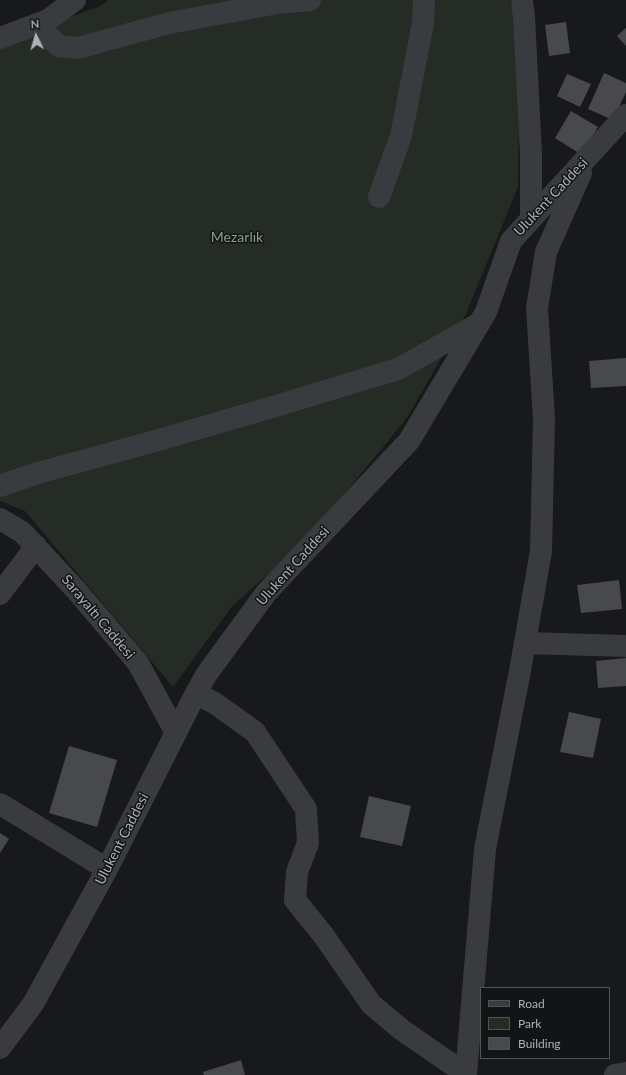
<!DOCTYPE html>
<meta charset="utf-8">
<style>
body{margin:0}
#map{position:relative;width:626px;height:1075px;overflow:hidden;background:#18191a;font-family:Lato,sans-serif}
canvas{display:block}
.legend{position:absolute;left:480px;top:987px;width:130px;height:72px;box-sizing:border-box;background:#131415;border:1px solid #505356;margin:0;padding:5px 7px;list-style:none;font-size:12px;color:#acb2b8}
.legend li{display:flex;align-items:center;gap:8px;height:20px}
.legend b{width:20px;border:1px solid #505356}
.north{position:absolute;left:16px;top:16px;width:40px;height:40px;-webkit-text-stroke:3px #131415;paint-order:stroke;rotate:355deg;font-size:11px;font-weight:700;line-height:16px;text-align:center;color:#acb2b8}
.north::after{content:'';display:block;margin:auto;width:14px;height:18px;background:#acb2b8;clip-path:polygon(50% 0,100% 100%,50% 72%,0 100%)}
</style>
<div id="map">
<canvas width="626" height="1075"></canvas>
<ul class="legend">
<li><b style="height:5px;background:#3a3b3f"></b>Road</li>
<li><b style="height:11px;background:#252c25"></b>Park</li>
<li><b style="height:11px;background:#48494c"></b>Building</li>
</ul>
<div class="north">N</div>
</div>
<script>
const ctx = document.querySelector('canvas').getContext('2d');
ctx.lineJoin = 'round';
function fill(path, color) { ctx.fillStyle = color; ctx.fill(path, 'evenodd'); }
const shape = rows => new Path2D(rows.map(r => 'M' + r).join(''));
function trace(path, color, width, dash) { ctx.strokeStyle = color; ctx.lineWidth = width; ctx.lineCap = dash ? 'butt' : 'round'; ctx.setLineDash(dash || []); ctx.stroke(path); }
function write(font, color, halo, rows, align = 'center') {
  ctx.font = font + ' Lato,sans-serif'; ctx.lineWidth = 3; ctx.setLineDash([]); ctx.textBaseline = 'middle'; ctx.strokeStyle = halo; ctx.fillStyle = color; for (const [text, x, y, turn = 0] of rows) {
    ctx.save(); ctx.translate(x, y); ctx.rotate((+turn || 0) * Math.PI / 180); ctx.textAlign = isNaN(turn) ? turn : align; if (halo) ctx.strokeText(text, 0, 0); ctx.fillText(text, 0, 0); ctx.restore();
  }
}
const green = shape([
 [108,0,510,0,520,42,518,187,465,316,407,418,302,545,233,605,173,687,25,511,0,501,0,42,101,6]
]);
const building = shape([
 [566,22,570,53,549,56,545,25],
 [626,28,626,46,617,36],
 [604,73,626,83,626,92,613,120,588,109],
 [567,74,591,84,580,107,557,96],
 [571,111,598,127,582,155,555,138],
 [626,358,626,386,591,388,589,361],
 [619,580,622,609,581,613,577,585],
 [626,658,626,686,598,688,596,661],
 [569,712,601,719,593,758,560,752],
 [69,746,117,760,97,827,49,813],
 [369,796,411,806,402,846,360,837],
 [0,833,9,839,0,853],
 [241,1060,245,1075,204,1075,203,1072]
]);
const minor = shape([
 [522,0,524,18,531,153,531,217],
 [37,24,58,46,78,48,169,23,278,3,310,0],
 [0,38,48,20,75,0],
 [379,197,401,136,423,23,424,0],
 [0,486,38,473,155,441,269,408,398,369,478,324],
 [0,519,22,532,76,590,138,663,176,733],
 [0,594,36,546],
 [525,643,626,646],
 [196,693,216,704,255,732,306,809,308,843,297,872,295,900,324,936,371,1004,402,1030,466,1074],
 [0,804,107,869],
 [0,1048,33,1004,107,869,196,693,206,675,266,593,409,441,486,312,511,241,626,115],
 [466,1075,485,849,520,671,541,551,544,419,537,308,546,252,581,173],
 [615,1075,626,1073]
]);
const streetNames = [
 ["Ulukent Caddesi",551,197,-47],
 ["Ulukent Caddesi",293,566,-48],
 ["Sarayaltı Caddesi",98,617,50],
 ["Ulukent Caddesi",122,839,-63]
];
const parkNames = [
 ["Mezarlık",237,237]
];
fill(green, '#252c25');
fill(building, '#48494c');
trace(minor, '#3a3b3f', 22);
write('14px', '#acb2b8', '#131415', streetNames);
write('14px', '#87a185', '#131415', parkNames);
</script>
